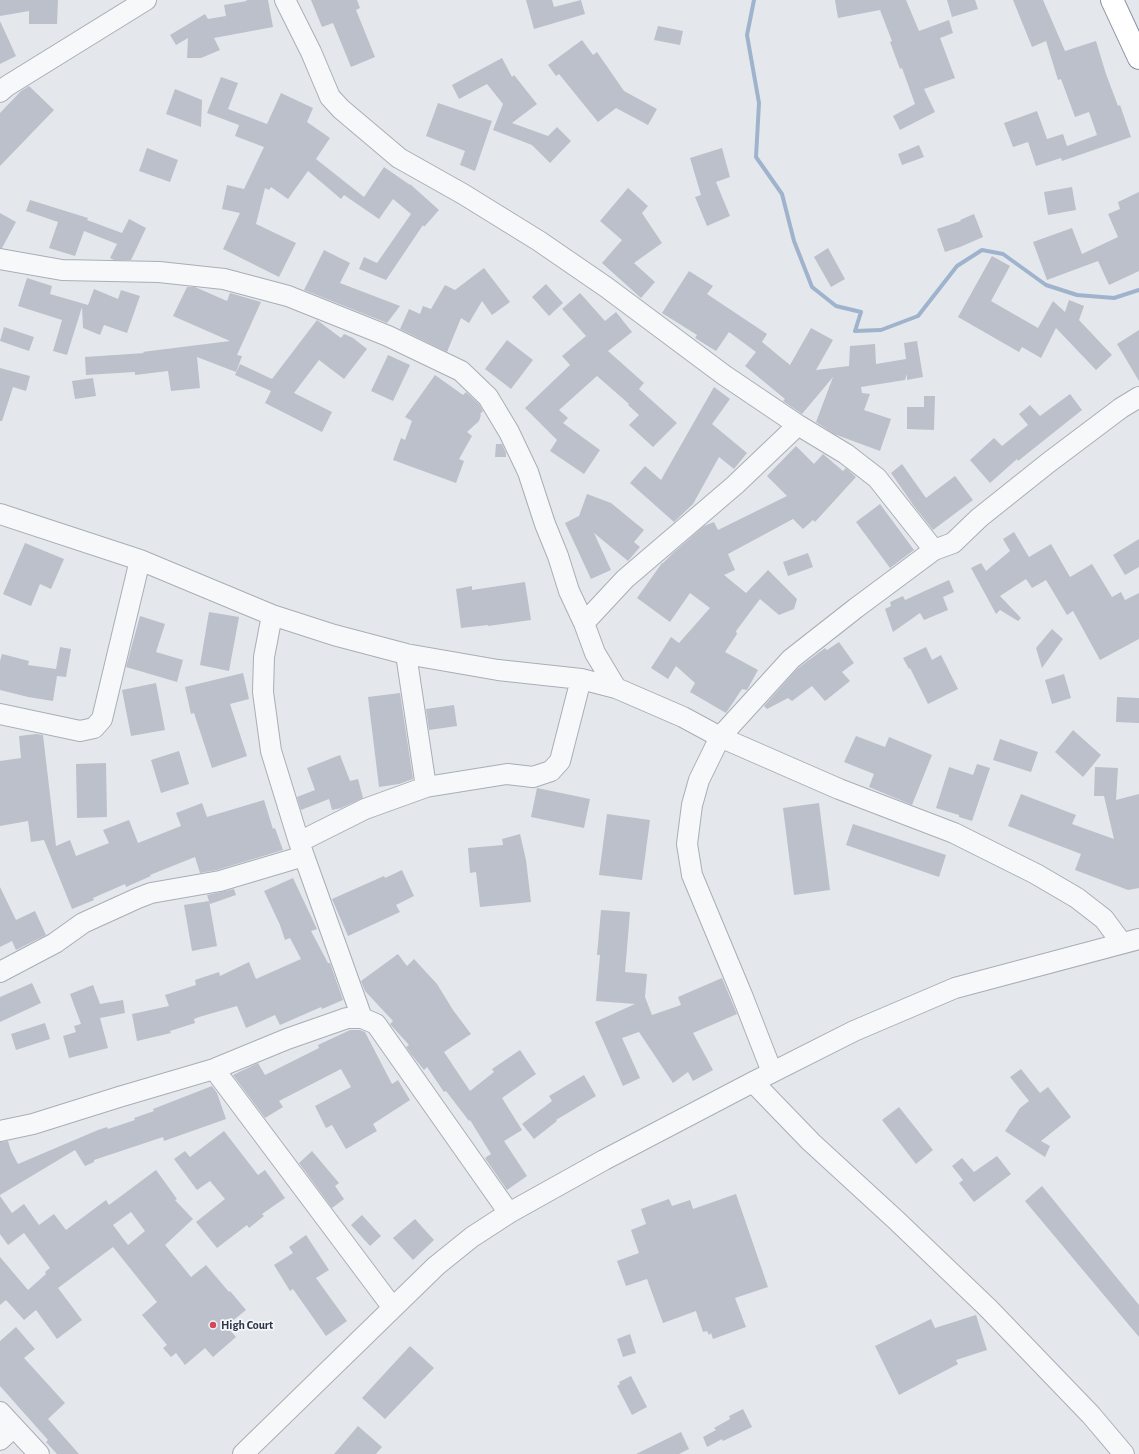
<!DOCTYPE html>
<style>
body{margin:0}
canvas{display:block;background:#e4e7ec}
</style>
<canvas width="1139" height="1454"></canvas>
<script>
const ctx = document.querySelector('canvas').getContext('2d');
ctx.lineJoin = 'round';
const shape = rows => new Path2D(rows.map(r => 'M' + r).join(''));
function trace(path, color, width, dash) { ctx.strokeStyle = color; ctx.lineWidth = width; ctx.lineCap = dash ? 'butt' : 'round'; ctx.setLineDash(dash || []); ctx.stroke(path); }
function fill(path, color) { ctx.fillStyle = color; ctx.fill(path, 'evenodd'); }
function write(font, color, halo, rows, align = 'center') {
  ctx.font = font + ' "Alegreya Sans",sans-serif'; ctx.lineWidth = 3.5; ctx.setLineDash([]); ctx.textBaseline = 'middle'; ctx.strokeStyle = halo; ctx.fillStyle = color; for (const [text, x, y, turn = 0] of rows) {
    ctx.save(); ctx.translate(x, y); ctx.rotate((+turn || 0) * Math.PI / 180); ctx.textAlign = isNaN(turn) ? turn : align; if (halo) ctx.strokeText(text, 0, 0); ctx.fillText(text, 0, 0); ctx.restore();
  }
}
const stream = shape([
 [754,0,747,35,759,103,756,157,782,194,794,241,812,287,836,306,861,312,855,331,881,330,918,316,957,266,982,250,1003,254,1046,285,1077,295,1114,298,1139,290]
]);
const building = shape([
 [0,0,58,0,57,24,29,24,29,11,0,16],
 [246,0,268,0,273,27,214,38,220,50,201,58,187,58,188,38,176,45,170,35,205,14,208,19,226,16,224,5,247,1],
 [311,0,357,0,360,8,356,10,375,57,351,67,333,23,322,27],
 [526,0,552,0,554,7,581,0,585,14,534,29],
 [835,0,906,0,919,31,949,20,953,33,940,38,955,78,924,89,935,112,900,130,893,116,915,104,902,68,900,69,890,42,892,41,880,10,838,18],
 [947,0,975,0,978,9,952,17],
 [1013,0,1043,0,1065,51,1096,41,1106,74,1118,106,1120,105,1131,137,1062,161,1061,158,1036,166,1028,142,1013,147,1004,123,1037,111,1047,139,1063,134,1067,146,1097,135,1089,112,1075,117,1061,79,1058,80,1046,41,1032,47],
 [0,21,16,56,0,64],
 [658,26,683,31,680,45,654,40],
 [582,40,593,55,597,52,624,91,657,109,648,125,616,108,598,122,559,74,556,76,548,65],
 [502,58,512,77,514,75,537,104,512,123,548,136,557,127,571,141,550,163,532,145,493,130,503,104,487,84,459,99,452,85],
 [221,77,238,83,228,109,267,124,281,93,313,108,307,122,330,138,316,159,364,197,384,167,410,185,410,184,439,210,424,227,423,225,386,280,359,269,364,257,377,263,411,214,393,199,379,219,344,195,341,199,308,171,288,199,271,187,269,190,265,188,256,224,296,243,279,277,223,249,240,213,222,209,227,185,244,189,264,147,235,136,239,125,207,113],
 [29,86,54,110,0,166,0,113,21,91],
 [175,89,202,100,201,127,166,114],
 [438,103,492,121,475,171,460,165,465,151,426,136],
 [919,145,924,157,902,165,898,154],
 [147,148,178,160,170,182,139,171],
 [722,148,730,177,716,182,730,216,707,226,695,197,701,195,690,158],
 [1072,187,1076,210,1048,215,1044,192],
 [628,188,648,206,642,213,662,243,634,263,655,282,641,298,602,263,622,240,600,221],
 [1139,192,1139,271,1109,285,1098,261,1047,280,1033,242,1072,228,1082,254,1118,237,1108,214,1120,209,1118,202],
 [30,200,88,218,87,220,122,233,129,219,146,228,131,260,114,260,110,258,117,244,84,231,75,256,49,248,58,222,26,211],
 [0,213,16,222,2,248,0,248],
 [974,214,983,237,960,247,945,252,937,229,961,221,960,220],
 [828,248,845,279,831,287,814,257],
 [324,250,350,263,340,283,400,306,387,323,304,290],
 [992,256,1010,266,991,301,1038,328,1053,301,1065,312,1069,300,1084,306,1079,320,1112,355,1096,370,1056,328,1041,358,1022,347,1019,352,958,317],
 [484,268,510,302,492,315,482,301,469,323,461,318,447,352,400,329,409,309,420,314,423,306,431,309,445,285,455,290],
 [689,271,713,286,707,294,767,334,762,342,790,365,811,328,833,340,816,370,849,366,850,346,875,344,876,364,906,359,904,343,917,341,923,377,907,380,907,374,905,380,861,387,862,393,870,394,864,410,891,419,880,451,834,434,816,422,833,377,802,414,783,401,785,399,745,366,756,352,729,332,716,351,695,338,697,335,662,313],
 [27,278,52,286,50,294,88,305,94,289,118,299,121,290,140,296,127,333,104,325,100,335,83,328,82,307,67,355,53,351,62,320,18,306],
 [546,284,563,303,549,316,532,297],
 [187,287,195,287,227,301,230,293,261,302,237,355,242,356,236,372,197,357,200,388,171,391,168,371,135,375,135,372,86,375,85,357,145,353,142,352,230,341,173,316],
 [580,293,605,321,616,312,632,332,608,351,644,383,639,389,677,423,653,447,629,425,639,415,628,405,629,404,597,376,559,410,568,418,563,423,600,450,584,474,550,451,557,440,525,408,570,365,562,356,586,336,562,309],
 [317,320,341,338,344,334,353,338,367,349,344,379,319,360,294,393,332,412,322,432,265,403,271,391,235,375,240,364,272,379],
 [4,327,34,337,29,351,0,341],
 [1139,330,1139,381,1117,344],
 [507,340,533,360,511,389,485,369],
 [388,355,410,365,393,401,371,391],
 [0,368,30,376,26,391,13,387,2,421,0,421],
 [435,375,463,395,466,392,479,404,483,411,480,414,481,415,479,421,467,432,472,436,459,459,464,461,456,483,393,460,401,438,405,440,412,421,405,417],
 [93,378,96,396,75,399,72,381],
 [714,387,730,399,712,424,747,453,734,469,719,457,693,504,674,522,630,483,645,466,661,480],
 [1070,394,1082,410,1018,461,1017,459,990,483,970,460,994,438,1002,446,1028,425,1019,414,1030,405,1040,416],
 [924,396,935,396,934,430,907,429,907,407,924,407],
 [496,444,502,444,506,453,506,457,495,457],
 [796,446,814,464,823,454,843,471,846,468,856,477,815,522,813,520,803,529,793,519,728,554,735,570,724,575,746,593,768,570,797,599,794,609,779,615,760,599,736,631,737,634,725,652,758,670,747,690,742,689,726,713,690,692,695,683,676,666,668,679,651,668,671,637,679,643,710,608,690,593,670,622,637,598,662,563,663,563,672,554,704,526,714,522,718,530,787,496,767,476],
 [902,464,926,498,955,476,973,500,933,530,914,506,891,473],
 [587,494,611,503,644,530,634,542,640,547,628,561,594,533,611,570,591,579,565,523,579,516],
 [880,504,914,550,890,568,856,522],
 [1014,532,1029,557,1051,544,1070,577,1092,564,1112,597,1121,592,1125,600,1139,593,1139,639,1100,660,1073,611,1067,615,1046,580,1032,588,1026,579,1000,596,1021,618,1018,621,1000,610,996,614,971,568,981,563,986,571,1010,551,1003,539],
 [1139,539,1139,567,1125,575,1113,555],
 [25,543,64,559,51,589,40,584,31,606,3,594],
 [808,553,813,567,788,576,783,562],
 [949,580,954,592,943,597,948,610,924,620,920,613,893,632,885,609,891,606,890,602,903,596,905,600],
 [525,582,531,620,488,626,488,625,461,628,456,589,472,586,472,590],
 [209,612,239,617,229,671,200,665],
 [140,616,165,624,156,652,183,660,177,682,126,667],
 [1052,629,1063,639,1042,668,1036,648],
 [839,642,854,663,842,672,850,681,825,701,812,686,792,701,788,698,767,709,764,706,797,669,825,648,827,650],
 [60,647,71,649,66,677,57,676,53,701,28,697,0,690,0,661,2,654,29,661,28,665,56,669],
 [926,647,932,660,941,655,958,689,928,704,910,668,909,669,903,658],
 [243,673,249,699,230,704,247,756,212,768,194,713,191,714,185,687],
 [1064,674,1071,698,1052,704,1045,680],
 [156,683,165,730,131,736,122,690],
 [400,693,413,779,399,784,379,787,368,697],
 [1117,697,1139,698,1139,723,1116,722],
 [454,705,457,726,429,730,426,709],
 [1073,730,1101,755,1083,777,1055,752],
 [36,734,43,735,56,846,70,840,76,856,109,843,103,830,129,820,138,843,181,826,176,813,202,803,207,817,264,800,273,829,275,828,283,850,217,870,200,873,195,857,150,875,151,876,126,887,125,884,93,898,94,900,72,909,44,840,31,842,28,821,0,826,0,761,21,758,19,736],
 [856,736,885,747,889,737,932,755,912,805,869,787,874,774,844,762],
 [1000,739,1038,752,1031,772,993,760],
 [179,751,189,784,161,793,151,760],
 [340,755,350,781,358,779,363,798,341,808,332,810,329,799,301,810,297,797,315,790,307,768],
 [106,763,107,817,77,818,76,764],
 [977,764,990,768,972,821,959,817,959,815,936,808,949,767,973,775],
 [1095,767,1118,768,1116,800,1139,794,1139,888,1128,890,1075,870,1081,854,1008,826,1021,794,1076,815,1072,824,1114,839,1104,796,1094,796],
 [537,788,590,799,584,828,531,817],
 [819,803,830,890,794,895,783,808],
 [607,814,650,820,642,880,599,875],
 [853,824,946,855,939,877,846,845],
 [520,834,526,860,531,902,480,907,476,872,470,873,468,848,503,845,502,839],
 [402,870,414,896,396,905,400,912,348,936,332,899,384,876,385,878],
 [293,878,317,929,311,931,328,963,330,963,343,1000,322,1009,321,1007,280,1025,275,1015,246,1028,237,1006,199,1017,194,1019,195,1023,170,1031,171,1033,137,1041,132,1014,169,1006,165,995,196,985,195,980,219,972,220,976,249,962,256,979,301,959,290,938,285,940,280,925,264,891],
 [0,887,16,920,35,911,46,935,16,950,12,941,0,947],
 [234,889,236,895,210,904,207,895],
 [209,901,217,946,192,951,184,905],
 [601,910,630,912,625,972,647,974,645,997,652,1015,681,1005,678,997,722,978,737,1014,693,1033,713,1070,693,1081,688,1072,673,1083,639,1032,622,1038,640,1078,623,1086,595,1022,635,1004,596,1001,600,955,597,955],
 [398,954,407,966,414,959,437,984,453,1010,471,1034,444,1052,470,1091,494,1072,492,1069,520,1050,536,1074,502,1098,522,1130,504,1141,527,1176,507,1190,485,1158,491,1154,470,1120,469,1121,446,1091,444,1092,427,1067,424,1070,411,1054,406,1047,409,1045,390,1024,393,1021,365,991,361,981],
 [32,983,41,1003,0,1022,0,997],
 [93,985,100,1004,123,1000,125,1013,100,1018,108,1048,69,1058,63,1036,76,1032,74,1026,81,1024,70,994],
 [45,1023,50,1039,16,1050,11,1034],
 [350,1030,360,1030,365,1032,392,1084,398,1080,410,1100,373,1124,377,1131,346,1149,332,1125,326,1128,315,1106,351,1087,341,1069,279,1101,283,1107,265,1118,233,1075,258,1063,265,1075,319,1048,318,1045],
 [1021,1069,1040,1093,1048,1087,1071,1117,1041,1141,1050,1146,1045,1157,1005,1131,1020,1108,1029,1101,1010,1077],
 [584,1075,596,1096,556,1120,557,1121,534,1139,522,1124,552,1101,549,1096],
 [212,1086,217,1093,226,1119,164,1141,163,1137,94,1160,94,1162,85,1166,75,1150,0,1195,0,1142,8,1141,11,1151,18,1164,98,1130,107,1127,108,1129,135,1120,134,1118,154,1111,153,1109],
 [899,1107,933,1150,916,1164,882,1120],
 [224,1131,258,1175,265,1170,285,1198,262,1214,264,1216,249,1228,247,1225,217,1248,196,1222,225,1199,210,1181,197,1190,174,1159,185,1151,190,1157],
 [312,1151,339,1183,335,1186,344,1199,332,1208,299,1163],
 [997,1156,1011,1174,974,1202,959,1183,963,1180,952,1166,962,1158,974,1172],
 [156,1170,177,1199,175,1200,193,1219,165,1245,191,1277,206,1265,229,1292,230,1291,246,1310,226,1326,236,1337,213,1357,205,1348,185,1365,176,1353,171,1357,163,1348,167,1345,142,1315,157,1302,113,1247,58,1288,82,1320,57,1339,36,1310,24,1320,6,1300,0,1305,0,1257,28,1290,46,1274,45,1272,50,1268,24,1233,8,1245,0,1234,0,1196,12,1213,24,1204,39,1225,54,1214,66,1230,106,1200,109,1205],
 [131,1212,145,1231,128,1245,113,1225],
 [1042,1186,1139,1305,1139,1337,1025,1201],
 [736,1194,768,1287,735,1298,746,1327,713,1339,711,1333,709,1335,707,1331,703,1332,696,1311,663,1323,647,1279,626,1286,617,1261,639,1253,631,1230,646,1224,641,1209,669,1199,672,1206,690,1200,693,1209],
 [362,1215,381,1236,370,1246,351,1225],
 [415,1219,434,1240,413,1260,393,1238],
 [306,1235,329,1270,316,1278,347,1321,326,1336,293,1289,290,1291,274,1265,293,1253,289,1247],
 [976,1315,987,1350,956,1360,958,1364,899,1395,875,1346,931,1319,935,1328],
 [16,1327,35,1349,24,1358,65,1403,48,1419,79,1454,57,1454,46,1442,48,1440,0,1386,0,1341],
 [630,1334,636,1353,623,1357,617,1339],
 [410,1346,434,1368,385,1419,362,1398],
 [631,1376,647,1407,632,1415,617,1386,620,1384,619,1382],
 [743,1409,752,1427,723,1441,722,1439,707,1447,703,1437,716,1430,714,1428,730,1419,729,1416],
 [358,1426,382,1447,376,1454,334,1454],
 [681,1432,689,1449,679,1454,636,1454]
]);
const minor = shape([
 [285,0,311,52,330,97,341,109,399,158,463,194,539,241,606,287,724,375,798,425,846,454,877,478,934,550,953,543,979,518,1048,463,1121,408,1139,397],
 [0,92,7,86,146,0],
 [0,259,62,270,159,272,224,279,288,296,388,336,461,371,488,397,509,432,528,472,545,524,558,556,569,591,584,623,595,653,616,688],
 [0,514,140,560,272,615,334,635,406,654,498,670,581,679,616,688,683,717,720,737,839,789,954,833,1036,874,1077,898,1104,919,1121,942],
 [272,615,264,657,263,692,271,751,299,842,362,1018],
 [584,623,625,579,735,485,798,425],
 [406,654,426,787],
 [0,714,80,731,94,728,102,719,140,560],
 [299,842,365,809,426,787,507,774,533,777,551,771,560,761,581,679],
 [0,972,55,943,83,923,138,898,151,893,220,881,304,856],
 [214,1069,393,1308],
 [772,1072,742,995,692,875,687,844,692,805,699,780,720,737,791,659,856,608,934,550],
 [753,1082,811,1142,896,1220,988,1308,1091,1415,1124,1454],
 [0,1131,33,1124,119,1097,214,1069,287,1039,347,1018,362,1018,376,1024,509,1213],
 [0,1412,39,1454],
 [0,1440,14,1427],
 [243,1454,436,1266,472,1237,509,1213,604,1160,753,1082,854,1031,955,988,1139,939]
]);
const highway = shape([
 [1112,0,1139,58]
]);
const markers = [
 [213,1325,4,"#d1495b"]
];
const poiNames = [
 ["High Court",221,1325]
];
trace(stream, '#9fb4cc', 4);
fill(building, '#bbc0ca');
trace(minor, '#a9aeb7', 22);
trace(highway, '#8b94a3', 24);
trace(minor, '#f7f8fa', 20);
trace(highway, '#fff', 22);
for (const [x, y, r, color] of markers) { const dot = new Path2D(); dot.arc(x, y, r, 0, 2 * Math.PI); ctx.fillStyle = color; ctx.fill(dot); trace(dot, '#f4f6f9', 1.5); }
write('bold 12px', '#2b3445', '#f4f6f9', poiNames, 'left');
</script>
